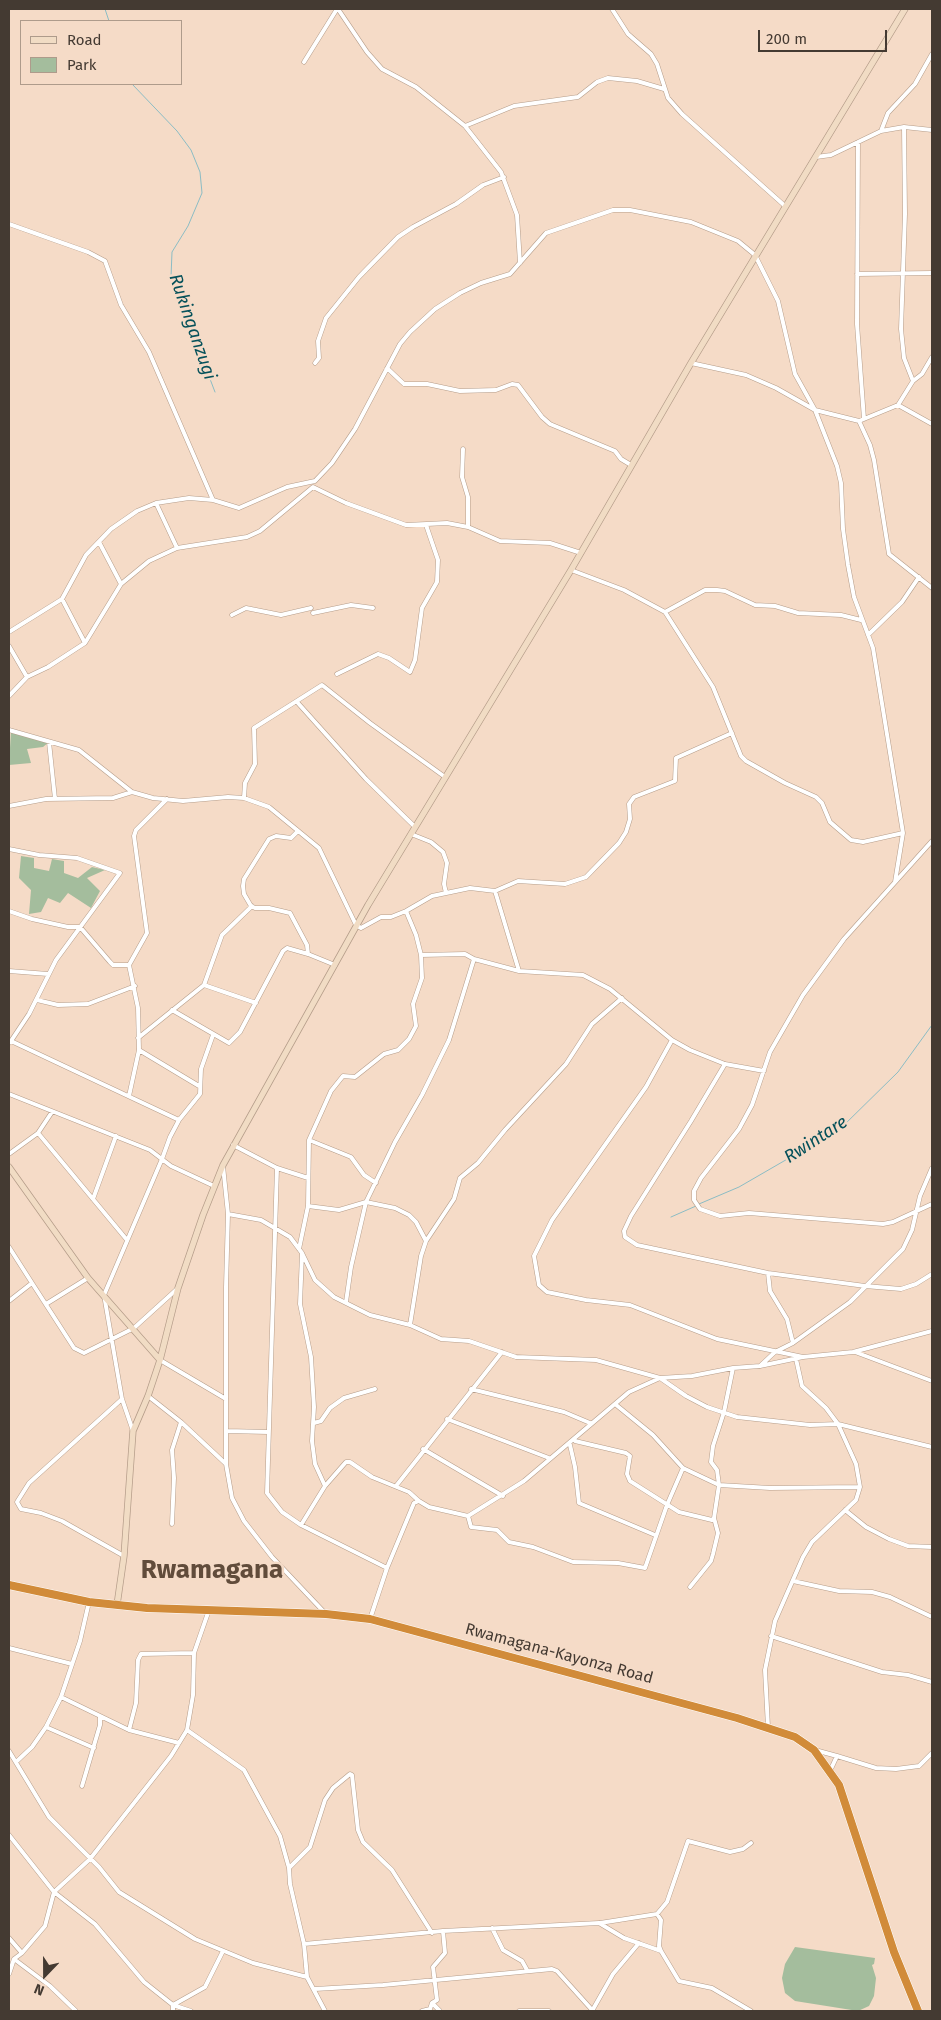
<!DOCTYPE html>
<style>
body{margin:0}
#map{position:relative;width:941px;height:2020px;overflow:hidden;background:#f5dbc7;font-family:"Fira Sans",sans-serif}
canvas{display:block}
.frame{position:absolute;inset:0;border:10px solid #443a32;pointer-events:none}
.legend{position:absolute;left:20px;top:20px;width:162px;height:65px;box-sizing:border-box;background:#f5dbc7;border:1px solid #ae9b8b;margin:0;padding:6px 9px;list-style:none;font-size:15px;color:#443a32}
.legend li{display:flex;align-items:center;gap:10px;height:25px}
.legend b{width:25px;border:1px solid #ae9b8b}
.north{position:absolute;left:20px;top:1950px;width:50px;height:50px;-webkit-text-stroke:4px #f5dbc7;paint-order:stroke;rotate:202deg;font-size:14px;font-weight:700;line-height:20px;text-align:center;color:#443a32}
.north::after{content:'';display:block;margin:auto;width:18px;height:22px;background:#443a32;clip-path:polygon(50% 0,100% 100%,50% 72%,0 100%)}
.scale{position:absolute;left:758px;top:30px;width:129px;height:22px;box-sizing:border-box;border:2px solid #443a32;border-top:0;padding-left:6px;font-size:15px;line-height:18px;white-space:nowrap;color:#443a32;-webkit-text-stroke:4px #f5dbc7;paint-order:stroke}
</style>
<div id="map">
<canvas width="941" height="2020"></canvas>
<div class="frame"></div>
<ul class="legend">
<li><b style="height:6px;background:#f1dcc4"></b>Road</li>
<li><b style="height:14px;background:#a4bd9d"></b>Park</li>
</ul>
<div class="north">N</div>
<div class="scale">200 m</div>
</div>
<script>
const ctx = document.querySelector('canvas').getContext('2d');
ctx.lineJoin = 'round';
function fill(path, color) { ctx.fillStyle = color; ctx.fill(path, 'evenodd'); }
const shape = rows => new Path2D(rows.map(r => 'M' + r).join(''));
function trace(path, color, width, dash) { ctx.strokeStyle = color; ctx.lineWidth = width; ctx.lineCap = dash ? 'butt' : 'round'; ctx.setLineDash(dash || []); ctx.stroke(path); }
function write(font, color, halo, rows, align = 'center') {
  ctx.font = font + ' "Fira Sans",sans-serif'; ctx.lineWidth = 5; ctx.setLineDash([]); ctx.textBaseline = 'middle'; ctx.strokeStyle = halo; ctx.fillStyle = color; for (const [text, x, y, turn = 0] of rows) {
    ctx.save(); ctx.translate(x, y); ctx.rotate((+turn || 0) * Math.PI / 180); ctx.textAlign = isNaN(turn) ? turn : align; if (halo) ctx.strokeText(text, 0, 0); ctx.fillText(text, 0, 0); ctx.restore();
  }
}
const green = shape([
 [11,731,49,742,43,747,27,749,31,763,9,765],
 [21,856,34,858,34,868,49,871,52,859,64,861,64,873,78,878,92,867,105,870,87,878,100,891,91,908,68,893,60,903,48,898,41,912,29,914,31,890,19,878],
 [795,1947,875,1958,874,1964,872,1965,876,1978,874,1996,869,2006,858,2011,795,2001,785,1993,782,1978,785,1964]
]);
const stream = shape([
 [105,9,109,21],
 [132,84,177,131,191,150,200,172,202,193,188,226,172,252,171,277,215,392],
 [699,1204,739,1187,841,1128,898,1072,932,1025],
 [671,1217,696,1206]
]);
const street = shape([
 [338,9,367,52,382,69,416,87,465,126,501,172,517,215,520,263],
 [612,9,628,34,651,54,657,64,668,98,682,114,785,206],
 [304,62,337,9],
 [465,126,514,106,578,97,597,82,608,78,637,81,664,89],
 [904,127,905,214,901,329,904,358,913,381],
 [881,131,888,113,915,84,932,54],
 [858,142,857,324,864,419],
 [816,157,831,155,881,131,904,127,932,130],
 [9,224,88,252,105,261,121,305,149,352,213,500],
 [857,274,932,273],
 [315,363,319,358,318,341,326,318,359,277,398,237,413,227,456,204,483,185,504,177],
 [691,363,746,375,776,388,815,410,859,421,898,405,913,381,922,374,932,357],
 [387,368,404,384,427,384,460,391,496,390,512,384,518,385,542,417,550,424,615,451,621,459,631,465],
 [898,405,932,424],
 [859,421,870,445,874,460,889,554,932,588],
 [463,449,462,477,468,497,468,527],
 [156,503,177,548],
 [99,542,121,584],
 [571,570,624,590,665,612,713,687,741,756,746,761,785,783,816,797,822,803,830,822,851,840,863,842,903,833],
 [62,599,85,643],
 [665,612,705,590,717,590,725,591,755,605,775,606,798,613,841,615,861,620],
 [313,613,351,605,373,608],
 [232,615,246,608,281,615,311,608],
 [9,632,62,599,86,555,111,529,137,511,156,503,189,498,213,500,239,508,287,487,315,481,332,463,355,429,400,344,410,332,435,309,460,293,481,283,510,274,546,233,613,210,630,210,691,222,738,241,755,255,778,301,795,374,815,410,837,466,841,483,843,529,848,565,854,597,873,648,903,833,895,882],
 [868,635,902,602,919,577],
 [9,646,27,677],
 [337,674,378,654,389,658,410,672,415,660,422,608,437,582,438,560,426,525],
 [9,696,27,677,48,667,85,643,121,584,149,561,177,548,247,537,260,531,313,487,346,503,406,525,447,523,468,527,500,541,550,543,581,553],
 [297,702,366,779,415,827],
 [9,730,79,750,132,792,153,798,183,801,228,797,244,798,269,807,319,848,356,925,361,928,381,917,391,917,406,911,432,896,470,888,495,891,518,881,565,884,586,877,619,843,626,832,630,819,629,804,634,797,675,781,676,758,732,733],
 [49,742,55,799],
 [244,798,245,783,255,764,254,728,322,685,370,723,445,777],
 [9,806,46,799,113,798,132,792],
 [298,831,291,838,276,836,269,839,244,879,243,886,244,894,251,906,255,908,269,908,290,913,307,945,308,954],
 [411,834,431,842,443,852,447,863,444,884,446,893],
 [932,841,844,939,803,995,770,1052,752,1105,739,1129,701,1178,694,1191,694,1200,700,1209,720,1216,749,1213,883,1224,893,1222,932,1204],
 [9,849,39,855,77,858,120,873,56,960,29,1014,11,1041],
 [495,891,519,971],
 [9,911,32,919,68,927,80,927,110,962,113,965,129,965,138,1008,139,1050,129,1096],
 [421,955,465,954,474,959,519,971,583,975,610,989,672,1040,690,1050,725,1064,764,1071],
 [129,965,147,933,134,836,136,830,167,799],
 [9,971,48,974],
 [204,985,256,1003],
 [37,1000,58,1005,88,1004,135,986],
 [172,1010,229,1043,240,1032,283,951,287,948,308,954,335,965],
 [138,1038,204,985,222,935,252,906],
 [672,1040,646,1087,552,1220,534,1256,539,1285,547,1292,586,1300,630,1305,717,1339,803,1357],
 [9,1043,11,1041,179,1120,170,1137,162,1159,104,1295,122,1399,133,1431],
 [139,1050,199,1086],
 [725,1064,691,1121,631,1216,624,1231,625,1237,637,1245,768,1273,865,1286,901,1289,916,1284,932,1274],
 [9,1094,150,1150,171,1166,214,1186],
 [179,1120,200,1094,201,1069,213,1035],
 [38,1133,127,1240],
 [309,1140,351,1157,364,1175,376,1183],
 [233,1145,277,1168,308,1178],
 [9,1154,38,1133,52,1112],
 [223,1166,228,1214,226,1287,226,1464,232,1498,244,1521,272,1557,324,1612],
 [277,1168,267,1493,282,1512,301,1525,387,1568],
 [93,1199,116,1136],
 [308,1206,339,1210,366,1202,395,1208,409,1215,416,1222,426,1241],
 [228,1214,261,1220,290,1237,302,1253,315,1280,334,1297,370,1315,410,1325,441,1339,469,1341,516,1357,596,1360,660,1378,686,1396,707,1407,737,1417,810,1425,838,1424,932,1447],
 [9,1247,32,1283],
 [299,1249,308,1206,309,1140,331,1091,343,1076,355,1077,384,1054,398,1050,409,1039,416,1026,413,1004,422,978,421,955,416,935,406,911],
 [302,1254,300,1304,311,1357,314,1407,312,1441,315,1464,325,1486],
 [768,1273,770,1291,787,1319,793,1343],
 [9,1301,32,1283,74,1348,84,1353,134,1328,177,1289],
 [346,1302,351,1267,366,1202,395,1142,422,1095,449,1040,474,959],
 [46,1304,88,1278],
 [410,1325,421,1256,426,1241,454,1199,460,1178,478,1163,505,1130,566,1064,592,1024,622,998],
 [855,1352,932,1381],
 [160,1360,226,1399],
 [760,1366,775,1352,793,1343,850,1302,903,1249,912,1230,920,1196,932,1168],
 [471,1389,564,1412,590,1423],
 [148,1396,181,1422,226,1464],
 [122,1399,29,1483,17,1502,21,1509,41,1513,62,1521,124,1556],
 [615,1404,653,1435,683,1468,719,1485,770,1488,860,1487],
 [447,1419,549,1458],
 [314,1423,321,1421,330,1408,344,1398,375,1389],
 [227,1431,268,1432],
 [575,1441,626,1453,630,1456,627,1474,630,1481,679,1512,712,1520,714,1518,719,1485,717,1470,711,1462,713,1446,724,1412,733,1368],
 [570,1445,575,1467,579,1503,655,1535],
 [423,1449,503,1496],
 [396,1486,502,1352],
 [845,1510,866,1527,889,1539,908,1546,932,1547],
 [468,1516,471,1527,497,1530,509,1542,533,1547,573,1562,618,1563,645,1568,667,1505,683,1468],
 [172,1524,174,1478,172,1450,181,1422],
 [301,1525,325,1486,346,1462,350,1462,372,1477,409,1492,419,1501],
 [793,1581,839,1591,872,1592,890,1597,932,1617],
 [690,1587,711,1561,713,1554,718,1533,714,1518],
 [370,1619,387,1568,414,1503,419,1501,429,1507,468,1516,524,1481,629,1392,660,1378,692,1376,733,1368,760,1366,803,1357,853,1352,932,1331],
 [771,1636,882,1672,908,1675,932,1682],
 [9,1648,72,1664],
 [61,1697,129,1730,179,1743],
 [46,1727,94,1748],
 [768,1727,765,1670,775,1621,803,1557,812,1542,856,1500,860,1487,856,1464,838,1424,826,1408,802,1386,796,1359],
 [129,1730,136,1703,138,1660,141,1654,194,1653],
 [187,1730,244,1770,280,1836,289,1868,290,1884,304,1944,307,1977,325,2011],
 [815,1750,837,1756],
 [9,1751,49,1817,99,1867,119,1892,195,1939,253,1963,307,1977],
 [16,1762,32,1747,46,1727,61,1697,80,1641,89,1602],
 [830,1771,837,1756,876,1768,896,1769,919,1766,932,1753],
 [82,1786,100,1725,100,1717],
 [9,1835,54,1892,95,1924,144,1982,173,2005,191,2011],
 [751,1843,743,1849,730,1852,688,1841,667,1902,657,1914,661,1920,659,1946,661,1951,679,1981,712,1988,751,2011],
 [289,1868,310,1847,325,1800,333,1788,350,1774,352,1775,358,1830,363,1842,392,1870,432,1933],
 [600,1923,657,1914],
 [492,1928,503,1950,522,1961,527,1970],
 [9,1938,22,1953],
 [304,1944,443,1931,599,1923,624,1938,661,1951],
 [14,1959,50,1986,76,2011],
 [9,1974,14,1959,22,1953,45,1926,54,1892,90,1859,171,1756,187,1730,193,1695,194,1653,209,1610],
 [315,1989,383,1985,552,1969,557,1971,593,2011],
 [432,2003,440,2011],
 [173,2011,173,2005,205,1987,223,1951],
 [422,2011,430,2009,432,2003,437,2000,433,1967,445,1953,443,1931],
 [519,2011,549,2011],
 [592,2011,613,1974,639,1943]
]);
const secondary = shape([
 [9,1167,88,1278,160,1360],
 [117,1605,124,1556,133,1431,148,1396,160,1360,178,1288,203,1215,223,1165,368,905,571,570,691,363,905,9]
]);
const highway = shape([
 [9,1585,89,1602,147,1608,326,1614,370,1619,737,1718,795,1737,814,1750,839,1785,894,1952,918,2011]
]);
const streetNames = [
 ["Rwamagana-Kayonza Road",559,1654,15]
];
const waterNames = [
 ["Rukinganzugi",192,327,71],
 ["Rwintare",816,1140,-33]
];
const townNames = [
 ["Rwamagana",212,1571]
];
fill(green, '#a4bd9d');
trace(stream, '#8bbcc4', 1);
trace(street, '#b59d8a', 5);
trace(secondary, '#b59d8a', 7);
trace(highway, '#fff', 9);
trace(street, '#fff', 4);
trace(secondary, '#f1dcc4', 5.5);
trace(highway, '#d18b39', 8);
write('16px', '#443a32', '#f5dbc7', streetNames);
write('italic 18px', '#06515a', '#f5dbc7', waterNames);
write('bold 26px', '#614c3b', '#f5dbc7', townNames);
</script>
